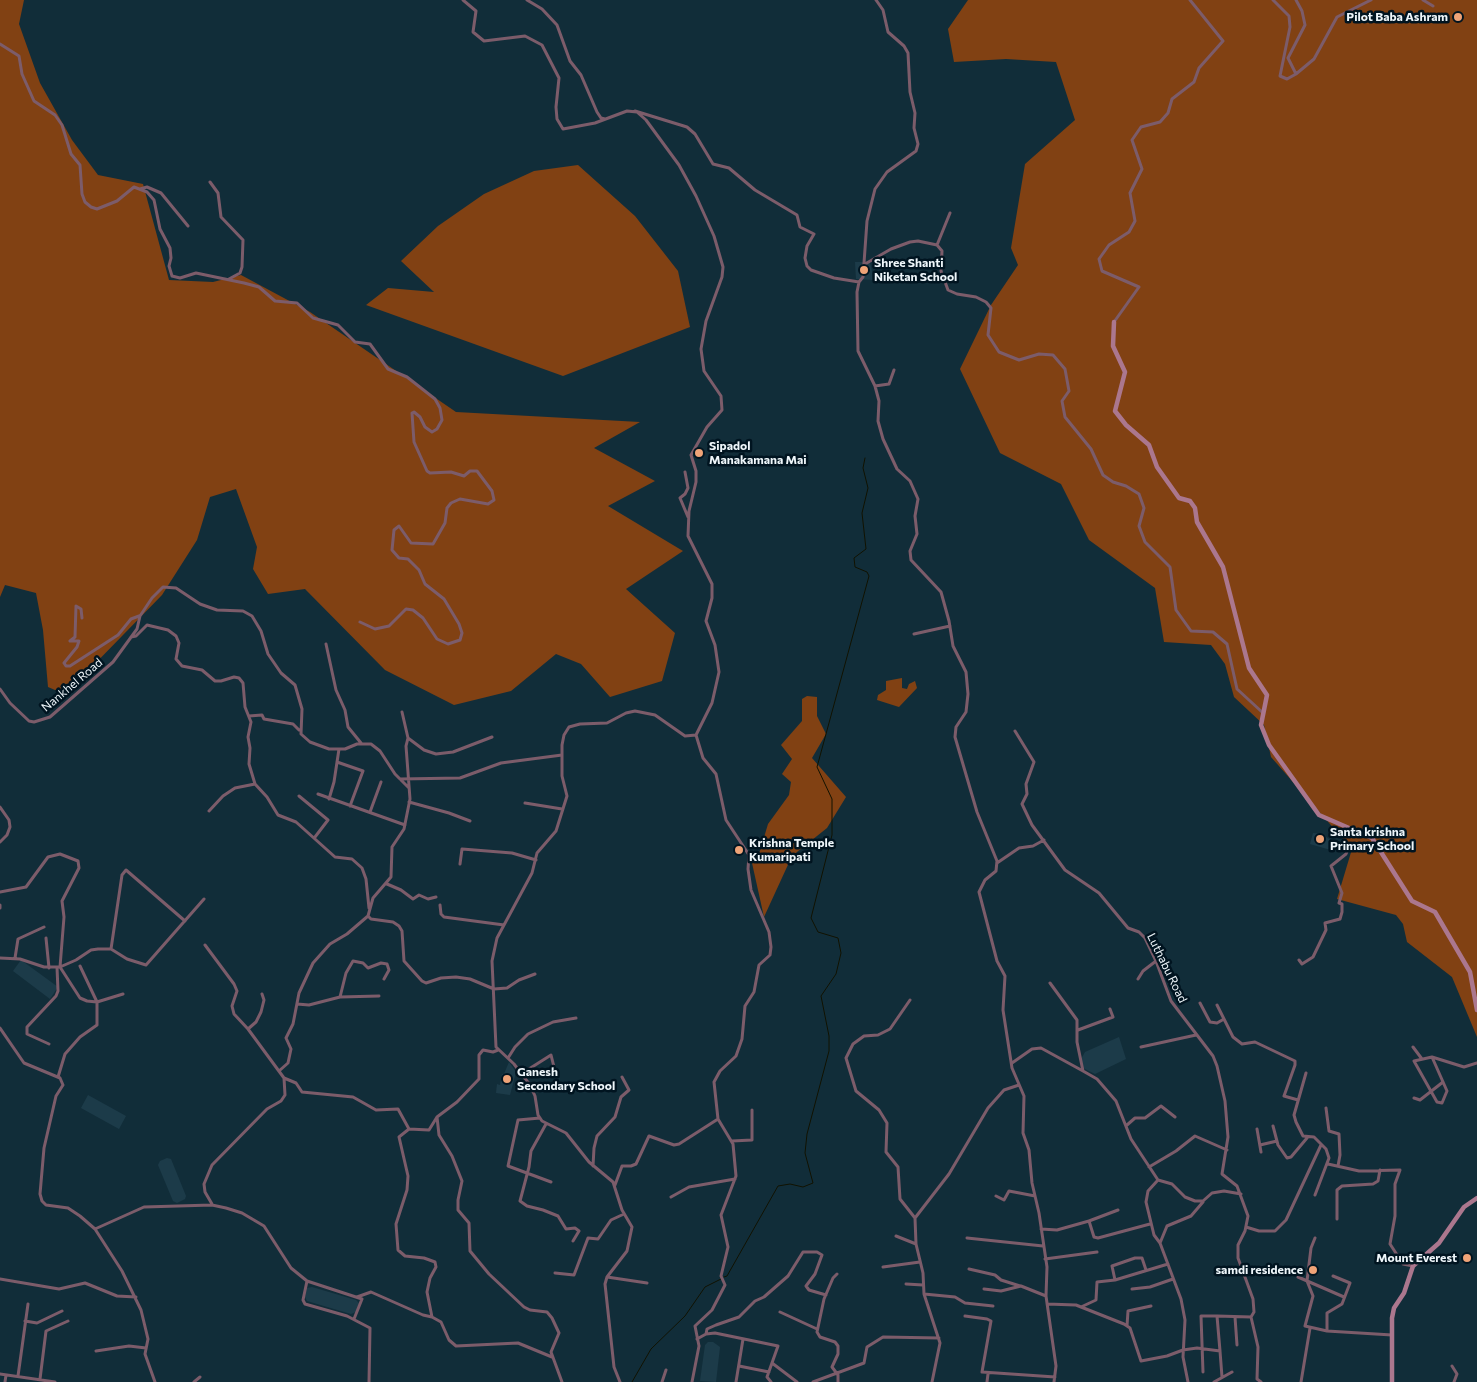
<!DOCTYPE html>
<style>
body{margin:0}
canvas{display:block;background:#112d39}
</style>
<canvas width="1477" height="1382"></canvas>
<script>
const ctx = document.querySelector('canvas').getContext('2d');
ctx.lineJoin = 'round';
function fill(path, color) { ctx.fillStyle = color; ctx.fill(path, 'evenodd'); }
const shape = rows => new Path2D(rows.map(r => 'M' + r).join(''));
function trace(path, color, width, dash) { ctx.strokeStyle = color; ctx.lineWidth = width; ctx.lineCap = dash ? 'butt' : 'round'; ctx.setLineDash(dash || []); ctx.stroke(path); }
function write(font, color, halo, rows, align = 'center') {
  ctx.font = font + ' Commissioner,sans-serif'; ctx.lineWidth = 5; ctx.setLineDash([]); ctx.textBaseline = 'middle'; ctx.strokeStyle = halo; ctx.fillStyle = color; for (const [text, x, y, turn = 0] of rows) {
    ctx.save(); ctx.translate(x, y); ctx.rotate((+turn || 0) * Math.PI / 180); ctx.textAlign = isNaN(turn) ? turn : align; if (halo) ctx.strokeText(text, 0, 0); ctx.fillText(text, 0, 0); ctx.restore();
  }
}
const built = shape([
 [855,262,870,262,874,280,856,279],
 [1313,833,1322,834,1336,844,1334,851,1310,844],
 [21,960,58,987,50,999,13,971],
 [1119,1037,1126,1059,1095,1074,1081,1067,1080,1061,1085,1052],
 [509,1062,516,1072,510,1095,496,1093,497,1084,500,1085,502,1074,504,1074],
 [88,1095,126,1116,119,1129,81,1108],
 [167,1158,171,1159,186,1196,185,1199,177,1203,173,1201,158,1165,160,1161],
 [312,1287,356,1300,359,1303,356,1312,351,1314,307,1301,305,1297,307,1288],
 [708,1342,713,1342,720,1347,716,1382,700,1381,705,1345]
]);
const forest = shape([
 [0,0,24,0,19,24,40,83,72,140,98,175,143,184,169,280,213,282,241,275,310,312,456,412,640,422,594,448,655,481,608,506,683,551,626,589,675,633,662,681,610,697,581,664,556,654,511,691,454,705,385,670,305,589,268,594,253,569,257,547,236,489,210,497,197,540,162,595,84,675,62,693,48,687,43,630,36,593,5,585,0,597],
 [968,0,1477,0,1477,1037,1452,977,1407,942,1403,924,1396,915,1337,899,1352,849,1271,757,1264,725,1234,697,1225,664,1211,645,1164,642,1155,588,1089,540,1061,484,1000,453,960,369,991,305,1018,265,1011,248,1025,164,1075,120,1056,62,1006,59,954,62,948,29],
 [578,165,635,216,678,271,690,327,563,376,366,305,388,288,434,292,401,261,438,226,484,194,534,171],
 [902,678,902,688,907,689,909,684,915,681,917,688,899,707,877,700,878,695,886,690,886,681],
 [807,696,817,697,817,716,826,734,812,758,846,797,827,828,792,856,764,917,752,863,759,854,768,824,789,795,791,782,782,774,792,759,781,745,802,721,802,699]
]);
const stream = shape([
 [724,1277,727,1276,778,1186,790,1184,803,1187,813,1183,805,1153,807,1134,829,1051,829,1036,821,996,836,974,841,953,838,938,818,932,811,918,832,835,832,799,817,767,869,576,867,572,855,567,854,558,866,549,862,513,868,488,863,468,865,458],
 [632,1382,651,1349,685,1316,705,1287,721,1279]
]);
const minor = shape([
 [463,0,476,11,473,32,484,41,525,36,542,45,559,78,556,107,557,119,563,129,595,123,627,111,637,112,646,120,679,165,696,196,714,236,723,267,722,277,706,321,701,349,704,371,721,396,722,410,707,427,691,455,696,471,696,482,689,511,688,536,712,584,712,598,706,621,715,645,719,672,712,703,696,735,703,758,716,774,726,820,749,855,748,869,751,890,769,932,771,947,770,955,759,965,754,992,745,1006,742,1039,736,1056,720,1071,714,1082,718,1119,733,1144,736,1176,721,1215,728,1247,721,1276,725,1285,712,1310,695,1326,699,1346,692,1382],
 [527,0,542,9,557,25,570,61,581,75,597,112,601,118,605,119],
 [876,0,883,10,888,32,904,46,908,53,910,92,915,113,914,128,918,144,916,151,887,172,875,189,867,221,863,277,859,282,857,292,858,351,875,386,879,401,878,421,883,439,897,469,910,481,918,499,915,516,917,534,910,551,911,560,941,592,949,621,953,646,966,672,968,694,966,712,956,727,955,737,977,812,997,861,996,871,985,880,979,892,997,961,1005,976,1003,1010,1012,1068,1024,1096,1023,1133,1029,1150,1032,1183,1039,1213,1047,1267,1046,1296,1056,1366,1054,1382],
 [1273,0,1289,16,1290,27,1280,76,1287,79,1296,74,1288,58,1305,25,1302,11,1296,0],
 [1423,0,1433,6],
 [0,44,19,56,22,74,34,101,55,115,62,125,71,154,80,165,82,194,85,202,91,207,97,209,117,201,134,187,147,192,154,200,160,229,170,248,171,258,169,266,172,276,180,278,196,273,244,283,259,287,275,301,297,303,313,318,338,325,355,342,370,344,388,369,407,377,435,399,440,408,442,420,437,429,432,432,425,427,420,417,414,412,412,413,414,442,427,471,430,473,451,472,464,476,470,471,477,471,492,491,494,500,488,504,460,499,451,503,447,508,445,523,433,544,411,543,399,526,394,530,392,550,399,558,408,559,419,570,425,584,444,599,459,624,462,633,460,640,448,644,437,639,423,618,413,610,406,609,389,626,375,629,360,622],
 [1296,74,1314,59,1337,17,1371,0],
 [635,111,687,127,695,134,713,164,729,168,755,190,797,215,800,227,814,234,807,246,805,258,807,266,811,270,834,278,859,282],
 [210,182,218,193,221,217,243,240,242,267,240,273,229,279],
 [140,189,147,187,161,193,188,226],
 [937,245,950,213],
 [865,264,891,249,910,242,918,241,937,245,942,251,941,271,948,290,957,294,976,297,986,302,991,308,988,335,999,352,1019,360,1039,354,1053,355,1065,369,1069,391,1062,401,1065,417,1091,449,1103,475,1113,482,1126,486,1139,494,1144,508,1139,526,1145,542,1170,567,1176,610,1191,631,1213,632,1227,644,1237,689,1262,712],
 [1114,322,1139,287,1102,271,1099,259,1109,245,1129,232,1135,221,1130,193,1142,169,1132,140,1141,127,1160,122,1168,113,1172,99,1194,82,1199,68,1223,41,1190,0],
 [875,386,889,384,894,370],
 [685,472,688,488,685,494,680,498,688,517],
 [82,618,81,609,76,606,75,637,70,641,79,641,77,647,64,663,66,666,70,666,118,635,131,619,139,616],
 [914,634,950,626],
 [131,637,136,636,147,625,168,630,176,636,179,643,176,659,182,666,202,670,215,681,221,681,234,677,239,678,243,683,245,707,251,722,248,737,250,748,249,764,255,784],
 [326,644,336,690,345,710,348,727,361,743],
 [0,689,10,703,29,721,34,722,50,717,113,662,137,629,140,616,152,598,163,587,176,588,200,604,217,610,243,611,252,616,261,631,268,654,281,673,295,685,302,709,301,734,310,742,329,749,345,749,357,744,371,744,380,751,395,774,409,788],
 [402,712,408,738],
 [249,716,262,715,264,719,293,724,299,730],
 [1015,731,1034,762,1026,784,1027,794,1022,804,1032,825,1065,870,1099,893,1128,928,1139,932,1145,938,1156,961,1171,1001,1213,1056,1217,1066,1225,1101,1228,1137,1222,1174,1237,1186,1248,1216,1245,1231,1238,1245,1238,1258,1253,1299,1254,1312,1251,1317,1258,1347,1257,1379,1261,1382],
 [337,762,363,771,350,806],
 [400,779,460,778,501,763,562,755],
 [318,794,405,825],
 [299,796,328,820,315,837],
 [329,799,334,782,339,749],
 [409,802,449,813,470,821],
 [525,803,562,809],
 [0,807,9,820,10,827,7,835,0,842],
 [209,811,223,796,235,788,255,784,267,797,278,815,296,822,335,857,352,859,362,868,366,879,369,908],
 [370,812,381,782],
 [997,863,1019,848,1033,846,1044,840],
 [460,864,462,849,512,853,536,860],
 [387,884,401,890,413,899,419,895,428,899,436,897],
 [0,892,26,887,48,857,60,854,78,861,79,868,62,901,64,917,60,967,76,960,91,950,98,949,111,949,127,959,146,965,204,899],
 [0,905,0,908],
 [440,905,441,914,444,917,504,925],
 [368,916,373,898,391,877,392,847,404,829,410,799,406,746,408,738,424,750,436,754,453,752,492,737],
 [368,916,371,919,393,922,399,926,402,931,404,961,422,981,426,983,441,978,456,977,470,979,494,989,507,988,519,980,535,974],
 [46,938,49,968],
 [205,945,234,984,237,991,232,1006,234,1014,248,1029,284,1078,296,1083,302,1092,353,1097,376,1110,398,1109,409,1129],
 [111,949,122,875,126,870,185,921],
 [0,958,20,959,44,967,60,967,80,998,87,1001,97,1002,123,994],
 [15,958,18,939,44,927],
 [1299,960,1302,964,1313,957,1326,930,1325,923,1340,919,1342,912,1342,904,1339,903,1342,893,1331,866,1346,854,1349,847,1339,846],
 [1138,979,1143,971,1156,961],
 [1050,983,1077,1020,1077,1042,1083,1071,1097,1079,1116,1101,1131,1139,1158,1180,1148,1191,1146,1202,1154,1235,1160,1243,1181,1299,1185,1320,1183,1357,1188,1382],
 [340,997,346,973,353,961,363,963,368,968,381,963,387,964,389,970,384,979],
 [910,1000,890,1029,878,1035,864,1036,853,1044,846,1058,856,1091,879,1110,887,1123,886,1152,898,1167,900,1199,915,1218],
 [1200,1003,1210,1022,1217,1023,1224,1019],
 [297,1004,309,1005,340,997,379,996],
 [1217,1005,1233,1037,1242,1044,1255,1042,1295,1061,1295,1065,1284,1096,1298,1100],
 [0,1028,24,1063,60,1078,63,1085,56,1096,44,1148,40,1194,42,1201,46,1205,68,1208,80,1216,95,1229,122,1271,141,1310,148,1339,145,1354,155,1382],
 [248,1029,256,1022,261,1012,264,1000,262,994],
 [1078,1030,1113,1017,1110,1009],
 [49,1044,27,1034,27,1027,56,996,58,991,57,967],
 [1141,1047,1196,1035],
 [1413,1047,1422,1059],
 [498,1050,493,1052,483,1050,479,1055,479,1079,457,1102,437,1117,439,1135,452,1156,462,1181,458,1200,458,1210,469,1223,470,1251,489,1274,524,1307,530,1310,547,1312,552,1318,559,1333,551,1352,562,1382],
 [1432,1057,1447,1091,1442,1103,1437,1102,1414,1061,1432,1057,1464,1067,1477,1063],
 [508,1058,515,1047,528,1034,553,1022,576,1018],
 [1012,1063,1032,1049,1041,1048,1083,1071],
 [279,1071,288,1063,291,1049,286,1038,293,1024,299,993,313,963,330,944,347,934,368,916],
 [1306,1073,1294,1115,1296,1122,1303,1136,1314,1137,1326,1149,1329,1158,1315,1195],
 [521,1074,551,1055,555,1071],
 [58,1077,65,1054,80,1037,97,1025,97,1002,80,966],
 [1414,1098,1420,1100,1443,1082],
 [1326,1108,1329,1131,1339,1134,1340,1155,1338,1166],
 [437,1117,429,1130,409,1129,399,1137,408,1176,407,1190,396,1224,398,1250,405,1256,424,1258,435,1262,436,1267,430,1278,427,1292,432,1317,441,1322,449,1340,456,1346,518,1343,552,1357],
 [540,1118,518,1120,508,1166,551,1182],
 [546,1124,531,1151,529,1167,520,1201,527,1206,543,1210,558,1216,566,1229,575,1228,579,1231,573,1241],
 [1127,1125,1135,1118,1145,1118,1161,1106,1175,1117],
 [1273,1126,1278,1145,1287,1158,1291,1157,1307,1138],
 [1257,1129,1261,1152],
 [732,1141,752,1140,752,1110],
 [1260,1145,1277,1141],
 [1328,1164,1359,1171,1400,1170,1395,1184,1395,1216,1390,1244,1403,1264,1413,1266],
 [593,1166,594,1148,597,1136,615,1117,621,1097,629,1090,622,1077],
 [1149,1167,1176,1151,1195,1136,1227,1150],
 [1158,1180,1172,1184,1185,1197,1195,1201,1203,1201,1212,1193,1224,1191,1241,1194],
 [615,1185,622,1166,631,1166,636,1164,649,1136,674,1145,679,1144,718,1119],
 [996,1196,1004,1200,1009,1191,1035,1196],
 [671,1197,689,1187,735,1179],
 [212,1204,205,1192,204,1184,212,1165,267,1109,281,1101,285,1095,284,1078],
 [1337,1219,1337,1190,1342,1186,1373,1184,1378,1181,1380,1170],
 [1089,1221,1118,1210],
 [1246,1227,1259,1231,1275,1231,1286,1220,1321,1145],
 [95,1229,144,1207,212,1205,226,1208,242,1213,264,1226,291,1268,307,1281,362,1299,354,1319],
 [1041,1229,1057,1230,1089,1221,1094,1237,1098,1238,1150,1224],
 [896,1236,916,1244],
 [967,1238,1043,1246],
 [1315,1238,1311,1248,1307,1281,1313,1296,1305,1326,1327,1331,1392,1335],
 [1160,1243,1167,1226,1191,1216,1203,1202],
 [1045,1259,1097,1252],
 [883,1267,920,1262],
 [969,1269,995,1275,1001,1280,1020,1286],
 [555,1273,574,1275,588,1238,598,1239,611,1220,624,1214],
 [837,1274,833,1278,824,1299,817,1332,820,1337,835,1342,838,1346,838,1354,832,1367,838,1375,838,1382],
 [607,1277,647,1283],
 [1298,1277,1344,1297],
 [0,1279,59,1289,85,1283,117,1296,136,1297],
 [1115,1280,1112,1266,1135,1258,1142,1258,1146,1270],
 [307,1281,303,1300,305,1304,347,1316,370,1328,369,1382],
 [906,1284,923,1285],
 [984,1289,1001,1291,1021,1286,1046,1296],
 [1132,1289,1150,1287,1173,1279],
 [924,1294,955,1297,965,1303,993,1306],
 [357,1297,371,1292,423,1315,432,1317],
 [1047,1304,1076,1305,1124,1324,1130,1328,1141,1361,1167,1356,1183,1350,1197,1348,1220,1351,1217,1316,1251,1317],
 [1081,1307,1096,1300,1097,1282,1115,1280,1168,1264],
 [780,1312,817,1329],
 [965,1316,987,1319,991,1321,982,1372,1055,1377],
 [1235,1317,1237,1345],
 [25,1321,37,1323,62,1311],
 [1127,1326,1128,1311,1151,1306],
 [1327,1331,1327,1313,1342,1304,1350,1283,1333,1276],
 [706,1334,707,1329,716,1325,739,1317,755,1301,764,1297,788,1276,803,1252,817,1252,822,1255,815,1274,806,1286,809,1290,826,1295],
 [697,1339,706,1334,715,1333,778,1346,767,1377,771,1382],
 [96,1351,129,1346,146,1348],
 [1220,1351,1222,1377],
 [772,1363,797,1382],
 [739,1366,769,1372],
 [1452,1366,1457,1374,1454,1382],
 [1203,1372,1201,1316,1217,1316],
 [0,1374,55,1382],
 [18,1376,28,1304],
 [40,1379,46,1331,68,1321],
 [5,1382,6,1375],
 [194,1382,200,1377],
 [620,1382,614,1367,605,1284,607,1277,627,1251,632,1227,622,1210,613,1182,589,1162,566,1133,542,1121,538,1115,535,1096,530,1085,514,1064,496,1047,492,961,497,938,532,873,537,853,556,831,567,796,562,776,562,745,564,735,569,727,580,724,607,723,626,713,635,711,655,715,685,736,696,735],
 [662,1382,666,1370],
 [736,1382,743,1339],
 [813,1382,864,1363,867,1347,883,1337,939,1338],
 [932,1382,940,1343,924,1294,923,1273,916,1244,915,1218,949,1174,988,1108,1004,1090,1019,1085],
 [987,1382,988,1374],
 [1214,1382,1232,1372],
 [1301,1382,1310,1328]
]);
const secondary = shape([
 [1114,322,1113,346,1125,372,1115,411,1126,425,1149,445,1157,467,1179,498,1190,501,1195,508,1197,522,1223,567,1249,668,1267,695,1261,725,1269,745,1319,815,1372,838,1412,901,1435,912,1470,972,1477,1010],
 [1392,1382,1392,1318,1394,1308,1404,1293,1413,1266,1439,1243,1464,1207,1477,1198]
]);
const markers = [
 [1458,17,5,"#efa377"],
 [864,270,5,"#efa377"],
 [699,453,5,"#efa377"],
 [1320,839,5,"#efa377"],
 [739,850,5,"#efa377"],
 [507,1079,5,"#efa377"],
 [1467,1258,5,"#efa377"],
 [1313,1270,5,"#efa377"]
];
const poiNames = [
 ["Pilot Baba Ashram",1448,17,"right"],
 ["Shree Shanti",874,263],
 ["Niketan School",874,277],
 ["Sipadol",709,446],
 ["Manakamana Mai",709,460],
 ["Santa krishna",1330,832],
 ["Primary School",1330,846],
 ["Krishna Temple",749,843],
 ["Kumaripati",749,857],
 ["Ganesh",517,1072],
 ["Secondary School",517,1086],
 ["Mount Everest",1457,1258,"right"],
 ["samdi residence",1303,1270,"right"]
];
const streetNames = [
 ["Nankhel Road",72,685,-40],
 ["Luthabu Road",1167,968,64]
];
fill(built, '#1c3b49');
fill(forest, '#814113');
trace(stream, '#111200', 1);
trace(minor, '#7c5c6a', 3);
trace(secondary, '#ab778e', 4.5);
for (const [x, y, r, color] of markers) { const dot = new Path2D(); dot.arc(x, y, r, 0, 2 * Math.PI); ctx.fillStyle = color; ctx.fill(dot); trace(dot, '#001420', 2); }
write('bold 12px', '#eef6fa', '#001420', poiNames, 'left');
write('12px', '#eef6fa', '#001420', streetNames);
</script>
